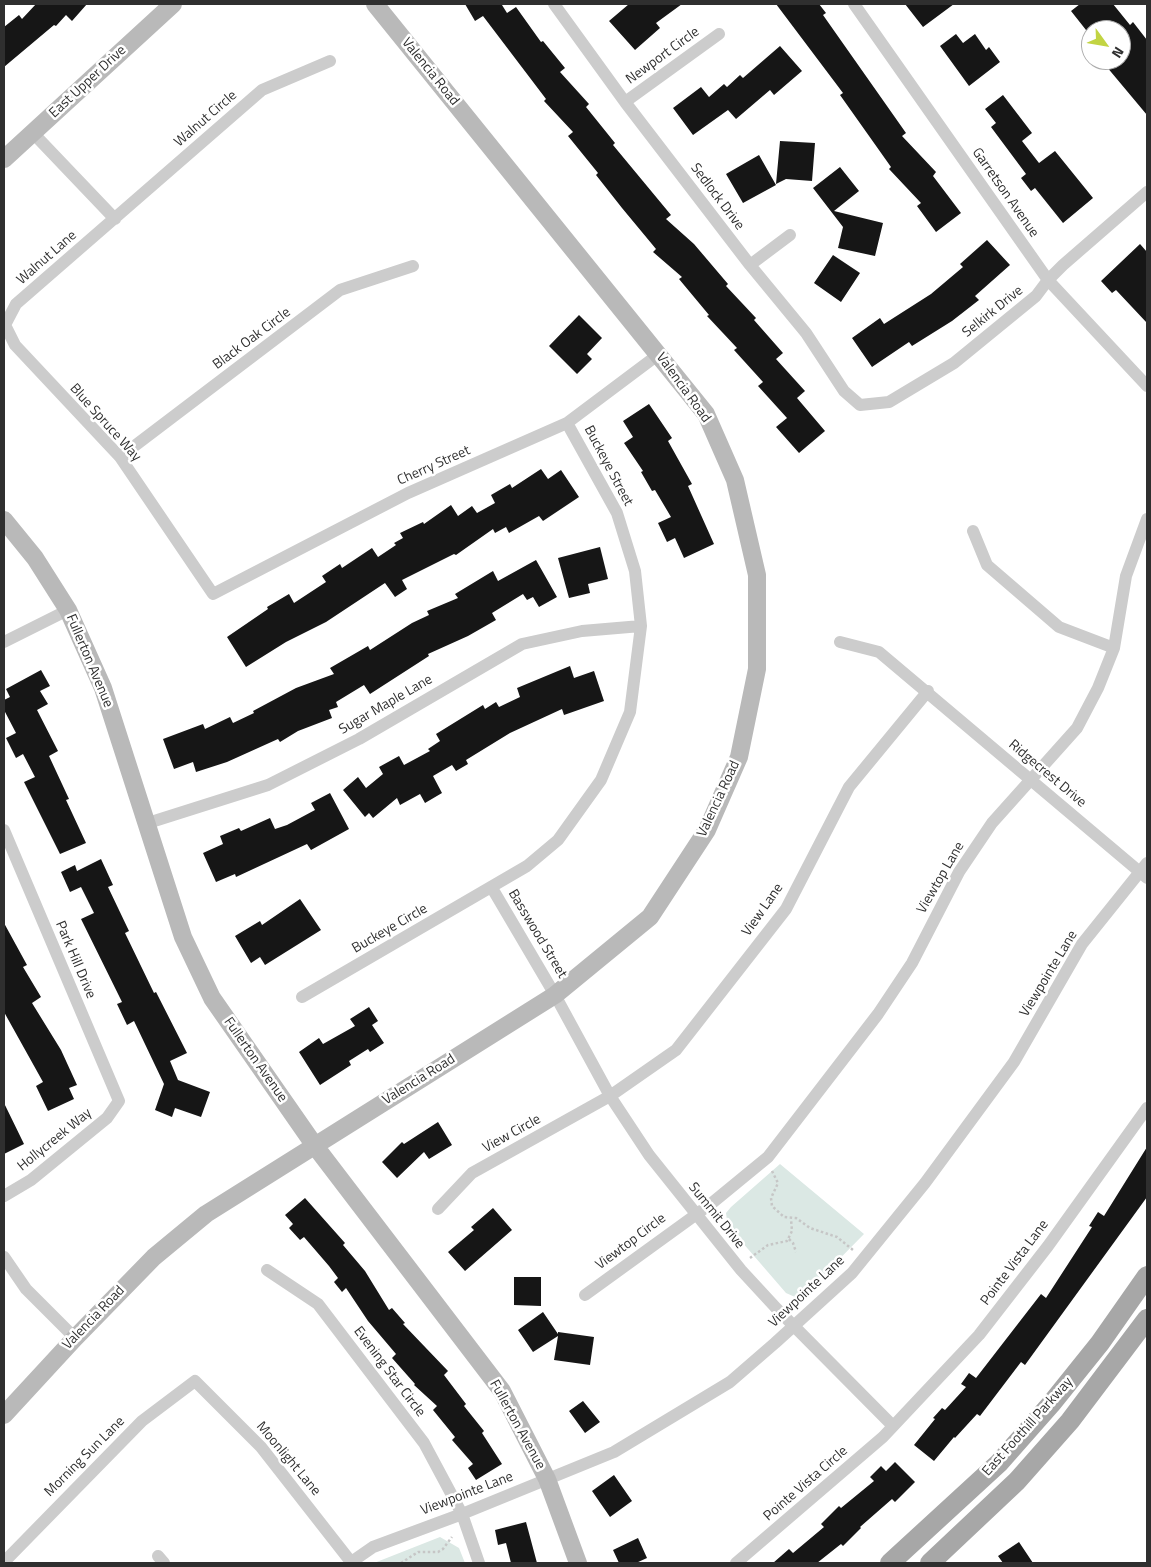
<!DOCTYPE html>
<style>
body{margin:0}
#map{position:relative;width:1151px;height:1567px;overflow:hidden;background:#fff;font-family:"Titillium Web",sans-serif}
canvas{display:block}
.frame{position:absolute;inset:0;border:5px solid #2f2f2f;pointer-events:none}
.north{position:absolute;left:1081px;top:20px;width:50px;height:50px;box-sizing:border-box;background:#fff;border:1px solid #acacac;border-radius:50%;rotate:122deg;font-size:14px;font-weight:700;line-height:20px;text-align:center;color:#2f2f2f}
.north::after{content:'';display:block;margin:auto;width:18px;height:22px;background:#c2d443;clip-path:polygon(50% 0,100% 100%,50% 72%,0 100%)}
</style>
<div id="map">
<canvas width="1151" height="1567"></canvas>
<div class="frame"></div>
<div class="north">N</div>
</div>
<script>
const ctx = document.querySelector('canvas').getContext('2d');
ctx.lineJoin = 'round';
function fill(path, color) { ctx.fillStyle = color; ctx.fill(path, 'evenodd'); }
const shape = rows => new Path2D(rows.map(r => 'M' + r).join(''));
function trace(path, color, width, dash) { ctx.strokeStyle = color; ctx.lineWidth = width; ctx.lineCap = dash ? 'butt' : 'round'; ctx.setLineDash(dash || []); ctx.stroke(path); }
function write(font, color, halo, rows, align = 'center') {
  ctx.font = font + ' "Titillium Web",sans-serif'; ctx.lineWidth = 5; ctx.setLineDash([]); ctx.textBaseline = 'middle'; ctx.strokeStyle = halo; ctx.fillStyle = color; for (const [text, x, y, turn = 0] of rows) {
    ctx.save(); ctx.translate(x, y); ctx.rotate((+turn || 0) * Math.PI / 180); ctx.textAlign = isNaN(turn) ? turn : align; if (halo) ctx.strokeText(text, 0, 0); ctx.fillText(text, 0, 0); ctx.restore();
  }
}
const green = shape([
 [780,1164,864,1234,803,1296,795,1297,786,1293,729,1227,727,1220,726,1213,731,1207],
 [440,1537,459,1548,465,1563,374,1563]
]);
const building = shape([
 [36,4,87,4,72,21,66,15,56,26,54,25,4,67,4,27,19,15,22,19],
 [465,4,504,4,502,5,507,13,516,7,541,42,543,41,565,68,560,72,589,104,586,107,615,143,613,145,671,215,666,219,694,244,728,284,726,286,756,318,754,320,783,353,776,359,805,391,797,398,825,431,799,453,776,427,787,418,758,386,763,382,734,350,737,348,707,316,709,315,679,279,682,277,653,252,656,249,622,208,596,175,598,173,568,136,573,132,544,101,546,99,483,16,475,21],
 [629,4,682,4,656,23,660,28,635,50,609,21],
 [776,4,819,4,826,13,823,15,906,133,902,136,936,172,933,176,961,213,936,232,917,206,921,203,889,169,891,167,840,95,843,93],
 [905,4,954,4,923,27],
 [1080,4,1113,4,1130,25,1133,22,1147,40,1147,115,1101,60,1121,60,1121,30,1086,30,1071,11],
 [956,34,963,43,975,34,986,50,989,47,1000,62,969,86,940,46],
 [780,46,802,71,774,95,770,90,736,119,728,110,693,135,673,108,701,87,709,97,724,84,727,87,740,75,743,78],
 [1003,95,1032,133,1022,141,1039,163,1055,151,1093,198,1063,223,1035,188,1031,191,1021,178,1026,174,991,127,996,123,985,109],
 [780,141,815,143,812,181,786,179,776,184],
 [759,155,776,185,743,203,726,174],
 [840,167,859,191,834,211,883,223,875,256,838,248,843,227,813,188],
 [987,240,1010,265,975,296,979,300,952,321,912,346,909,342,872,367,852,338,880,318,884,324,931,294,963,267,960,264],
 [1140,244,1147,252,1147,323,1116,290,1112,293,1101,281],
 [833,255,860,273,841,302,814,283],
 [579,315,602,338,587,354,592,359,577,374,549,346],
 [649,404,672,438,668,441,692,484,688,486,714,544,684,558,675,538,667,542,658,523,671,517,655,490,652,491,641,472,643,471,624,443,633,437,623,421],
 [541,469,548,479,561,470,579,497,543,521,539,516,509,533,506,527,495,533,493,529,456,555,454,554,402,580,407,589,395,597,385,583,326,622,286,642,246,667,227,637,268,609,267,607,289,594,294,603,326,582,322,576,340,564,342,568,372,548,378,557,396,545,394,543,403,538,400,533,423,522,424,524,451,505,458,516,472,506,477,513,495,503,491,495,510,484,512,488],
 [600,547,608,579,588,584,590,593,569,598,558,558],
 [536,560,557,597,539,607,533,597,527,600,523,594,492,613,496,620,468,636,428,654,429,656,370,694,364,685,336,702,338,707,329,710,332,718,298,731,280,742,278,739,227,762,196,772,193,762,174,769,163,739,203,724,205,729,230,717,233,723,254,713,253,711,296,688,334,674,330,668,368,646,370,650,412,623,429,615,427,611,458,598,455,594,493,571,498,581],
 [570,666,574,678,594,671,604,701,564,715,562,709,510,733,466,760,468,764,456,771,452,765,433,776,442,793,425,803,420,794,400,805,397,798,373,818,369,813,365,817,343,790,358,777,366,788,383,774,379,767,399,756,404,765,430,751,428,749,440,741,436,734,483,705,485,709,496,702,499,707,520,697,517,688],
 [41,670,50,686,40,691,48,704,37,710,58,751,49,756,69,799,66,800,86,843,60,854,24,782,35,777,23,754,16,758,6,738,16,733,4,710,4,700,10,697,6,689],
 [330,793,349,829,311,850,307,844,236,877,235,874,216,882,203,853,223,844,220,836,239,828,241,831,270,818,275,829,287,825,315,810,311,803],
 [101,859,113,885,108,887,129,931,125,933,154,993,156,992,187,1053,170,1061,178,1080,210,1092,201,1117,175,1108,172,1117,155,1110,164,1084,134,1021,127,1025,117,1004,122,1002,81,919,94,913,81,887,70,892,61,872,75,865,77,871],
 [300,899,321,930,265,965,260,957,251,963,235,936,260,921,262,925],
 [4,923,27,965,23,967,41,997,32,1003,61,1050,77,1085,69,1088,74,1099,48,1111,36,1086,43,1082,4,1012],
 [369,1007,378,1021,372,1025,384,1043,370,1052,368,1049,349,1061,351,1065,320,1085,299,1052,319,1038,323,1044,355,1026,350,1019],
 [4,1103,24,1144,4,1154],
 [438,1122,452,1145,429,1159,424,1152,397,1178,382,1162,402,1142,404,1144],
 [1147,1147,1147,1197,1025,1365,1021,1362,980,1416,977,1414,955,1438,954,1437,934,1461,914,1445,935,1419,933,1418,942,1408,945,1410,966,1387,961,1384,969,1373,976,1378,1041,1294,1046,1298,1092,1227,1089,1226,1098,1212,1104,1216],
 [305,1198,345,1243,343,1245,365,1271,389,1310,392,1308,405,1323,403,1324,448,1371,444,1375,466,1404,464,1406,484,1431,482,1433,502,1464,476,1480,468,1468,473,1464,452,1440,455,1437,433,1410,437,1406,414,1385,415,1384,392,1358,396,1354,368,1321,346,1288,342,1292,334,1282,338,1278,329,1266,304,1237,300,1240,289,1228,293,1224,285,1215],
 [493,1208,512,1230,465,1271,448,1252,474,1230,471,1227],
 [514,1277,541,1277,541,1306,514,1305],
 [543,1312,558,1334,558,1332,594,1337,590,1365,554,1360,558,1336,533,1352,518,1330],
 [583,1401,600,1422,585,1433,569,1411],
 [895,1462,915,1482,895,1502,892,1499,860,1527,861,1528,843,1546,841,1544,817,1563,773,1563,789,1549,793,1553,824,1527,821,1524,839,1506,841,1508,874,1481,870,1477,881,1466,886,1471],
 [614,1475,632,1501,610,1517,592,1491],
 [526,1522,537,1563,511,1563,506,1543,498,1545,495,1530],
 [638,1538,647,1558,636,1563,619,1563,613,1550],
 [1019,1542,1033,1563,1003,1563,998,1556]
]);
const path = shape([
 [772,1171,778,1183,771,1198,772,1206,784,1217,796,1218,810,1228,837,1237,853,1250],
 [789,1239,793,1243,796,1252],
 [750,1258,768,1245,787,1241,792,1231,791,1219],
 [401,1563,418,1552,438,1552,443,1549,452,1537]
]);
const street = shape([
 [554,4,625,102,750,265,806,333,844,391,860,405,889,402,954,363,1036,296,1048,280,1063,265,1147,192],
 [854,4,1048,280,1147,386],
 [330,61,262,90,16,304,5,325,15,345,120,457,213,594,408,493,567,423,659,354],
 [625,102,719,34],
 [33,133,115,219],
 [750,265,790,235],
 [120,457,340,290,413,266],
 [973,531,987,565,1059,627,1114,648],
 [4,642,68,610],
 [840,642,879,652,1147,878],
 [148,823,268,785,359,739,522,644,582,631,641,626],
 [4,830,119,1101,107,1118,31,1180,4,1196],
 [492,888,555,995,610,1096,649,1155,741,1270,777,1309,893,1426],
 [302,997,527,866,558,840,601,780,630,712,641,626,635,571,617,513,567,423],
 [438,1209,472,1173,610,1096,676,1050,786,909,849,787,928,691],
 [4,1257,26,1289,75,1338],
 [267,1270,318,1304,424,1443,462,1514,479,1563],
 [585,1295,712,1203,768,1157,878,1014,912,963,959,872,992,823,1077,728,1098,688,1114,648,1126,576,1147,519],
 [158,1556,164,1563],
 [4,1562,142,1421,195,1381,261,1447,351,1562],
 [350,1563,373,1547,462,1514,614,1452,730,1382,775,1343,852,1273,925,1183,1014,1062,1082,944,1147,863],
 [736,1563,883,1437,979,1335,1048,1246,1147,1108]
]);
const secondary = shape([
 [4,159,173,4],
 [4,520,35,558,68,610,103,688,183,937,212,998,315,1146,502,1391,547,1479,578,1563],
 [4,1415,75,1338,154,1257,206,1214,555,995,650,917,707,830,739,757,757,669,757,575,735,480,706,414,375,4]
]);
const primary = shape([
 [890,1563,999,1463,1051,1404,1100,1343,1147,1276],
 [930,1563,1017,1481,1070,1421,1147,1319]
]);
const streetNames = [
 ["Newport Circle",663,56,-36],
 ["Valencia Road",430,72,51],
 ["East Upper Drive",88,82,-43],
 ["Walnut Circle",206,119,-41],
 ["Garretson Avenue",1005,193,55],
 ["Sedlock Drive",717,197,53],
 ["Walnut Lane",47,258,-41],
 ["Selkirk Drive",993,312,-39],
 ["Black Oak Circle",252,339,-37],
 ["Valencia Road",683,388,54],
 ["Blue Spruce Way",105,423,48],
 ["Cherry Street",434,466,-24],
 ["Buckeye Street",608,466,62],
 ["Fullerton Avenue",89,661,67],
 ["Sugar Maple Lane",386,705,-30],
 ["Ridgecrest Drive",1047,774,40],
 ["Valencia Road",719,799,-65],
 ["Viewtop Lane",941,878,-60],
 ["View Lane",763,910,-55],
 ["Buckeye Circle",390,929,-30],
 ["Basswood Street",537,934,59],
 ["Park Hill Drive",75,960,67],
 ["Viewpointe Lane",1049,974,-59],
 ["Fullerton Avenue",255,1060,55],
 ["Valencia Road",419,1080,-32],
 ["View Circle",512,1134,-29],
 ["Hollycreek Way",55,1140,-39],
 ["Summit Drive",716,1216,51],
 ["Viewtop Circle",631,1242,-37],
 ["Pointe Vista Lane",1015,1263,-53],
 ["Viewpointe Lane",807,1292,-43],
 ["Valencia Road",94,1318,-46],
 ["Evening Star Circle",389,1372,53],
 ["Fullerton Avenue",517,1425,61],
 ["East Foothill Parkway",1028,1427,-48],
 ["Morning Sun Lane",85,1457,-45],
 ["Moonlight Lane",288,1459,50],
 ["Pointe Vista Circle",806,1484,-41],
 ["Viewpointe Lane",467,1494,-21]
];
fill(green, '#dbe8e4');
fill(building, '#161616');
trace(path, '#c6c6c6', 2.5, [2.5, 2.5]);
trace(street, '#ccc', 12);
trace(secondary, '#b9b9b9', 18);
trace(primary, '#a7a7a7', 20);
write('14px', '#2f2f2f', '#fff', streetNames);
</script>
